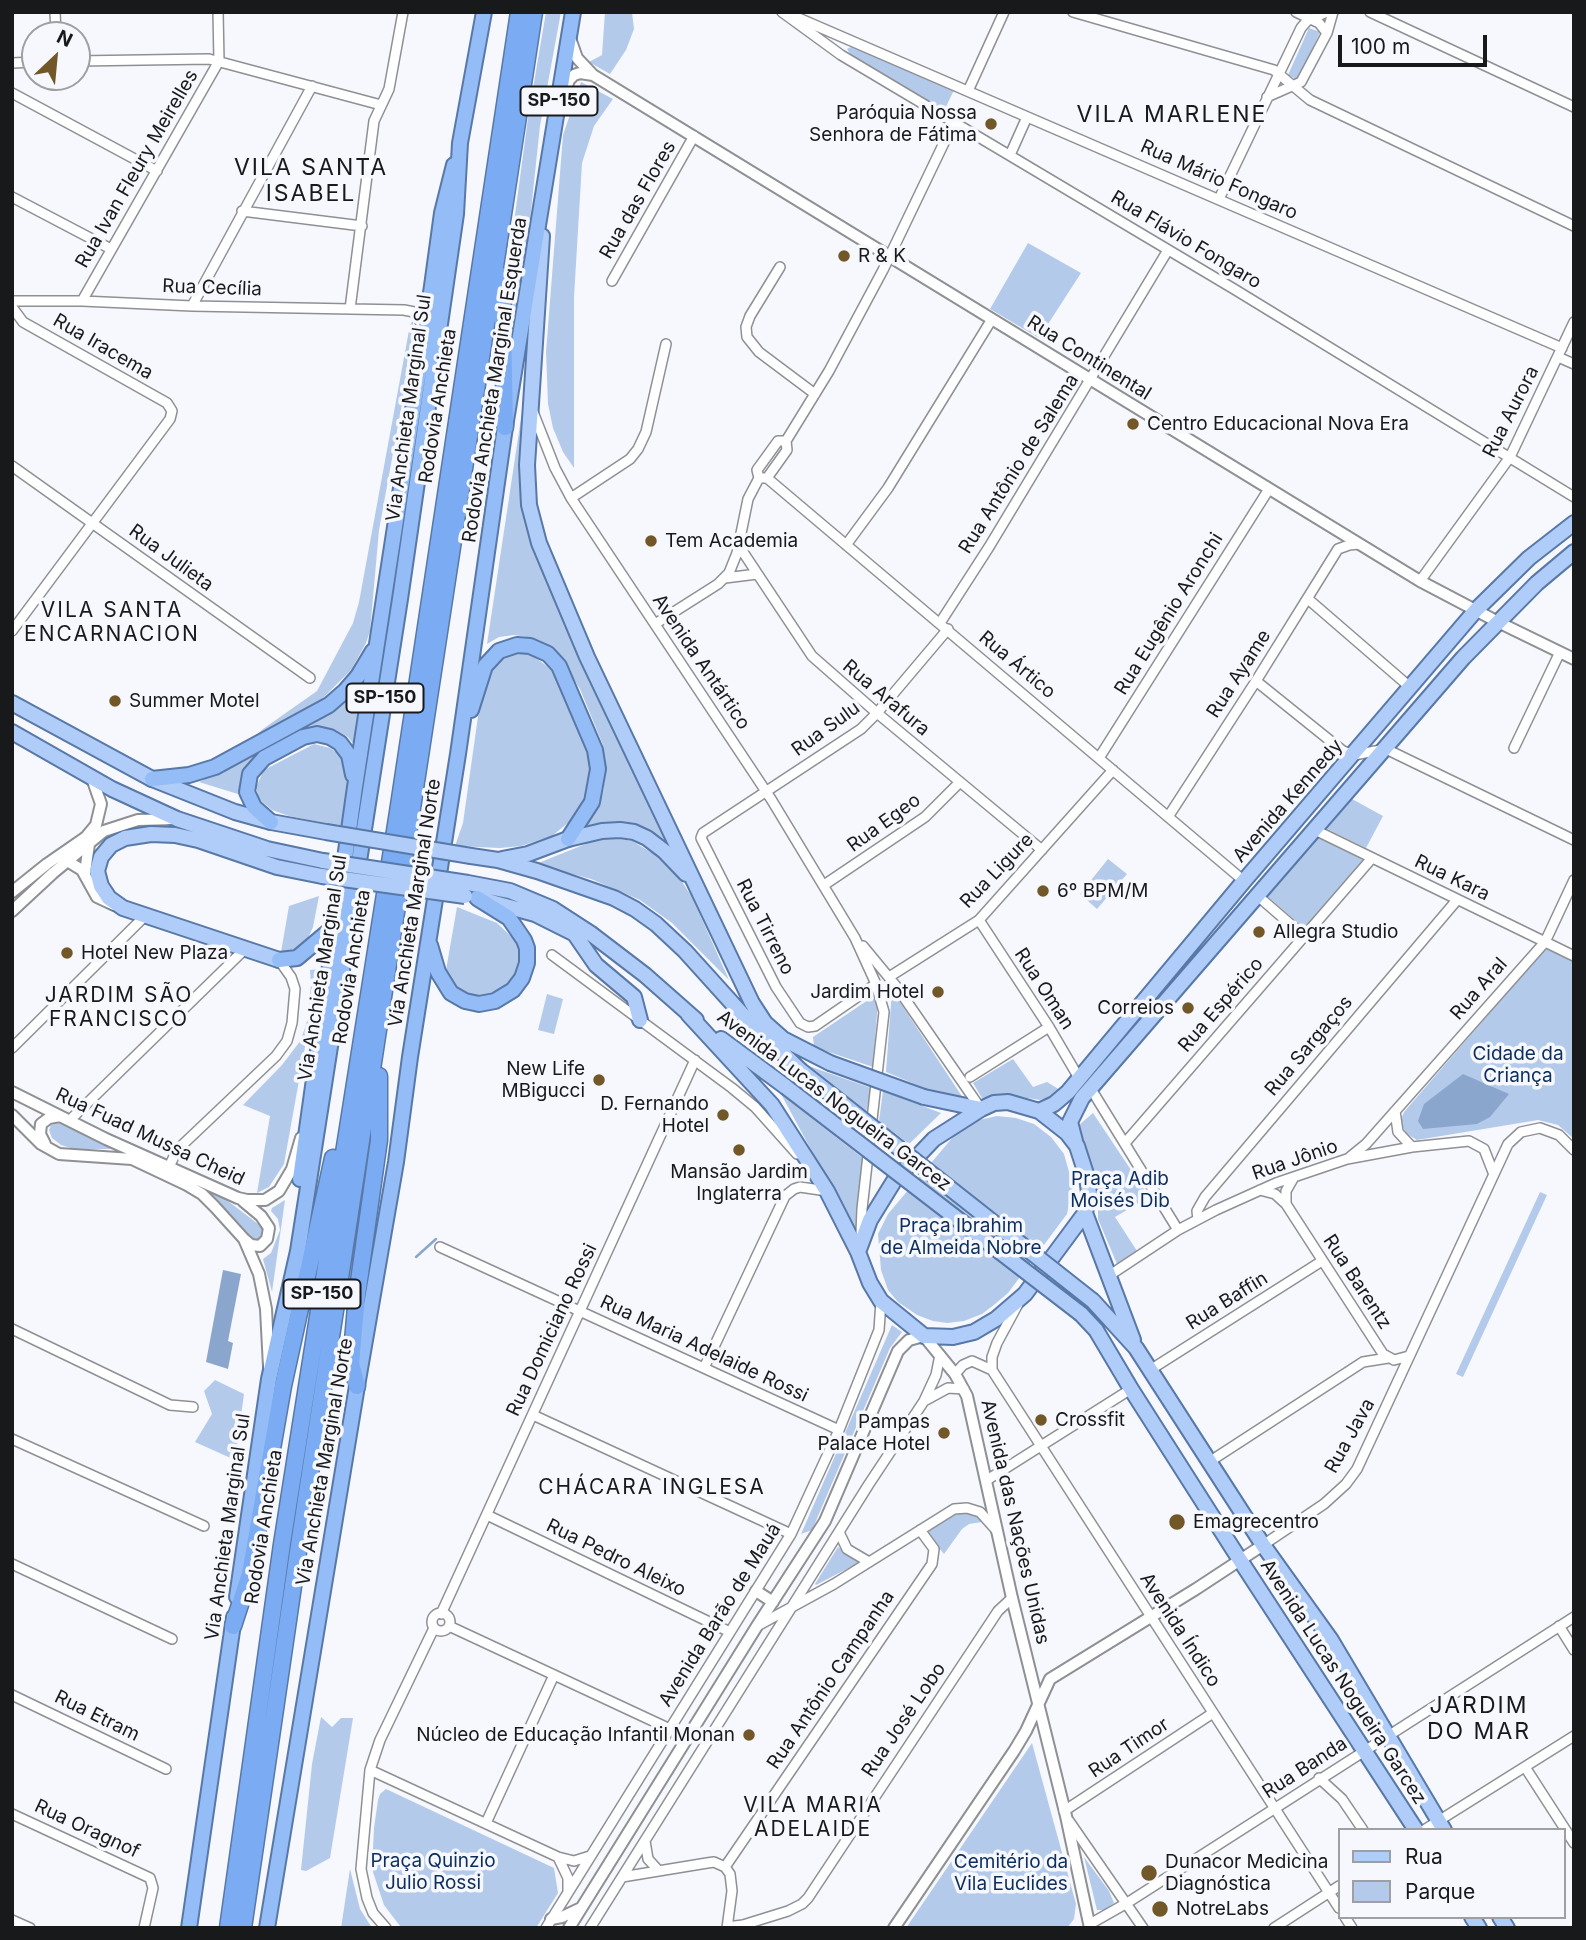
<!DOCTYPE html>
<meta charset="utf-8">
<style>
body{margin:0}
#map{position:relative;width:1586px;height:1940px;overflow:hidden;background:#f6f8fd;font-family:Inter,sans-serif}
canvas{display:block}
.frame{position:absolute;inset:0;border:14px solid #18191a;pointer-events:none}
.legend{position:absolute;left:1338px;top:1828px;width:228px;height:91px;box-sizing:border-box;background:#f6f8fd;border:2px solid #9d9fa2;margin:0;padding:9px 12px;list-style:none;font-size:21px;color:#18191a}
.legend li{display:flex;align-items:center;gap:14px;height:35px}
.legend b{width:35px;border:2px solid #9d9fa2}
.north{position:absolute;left:21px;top:21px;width:70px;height:70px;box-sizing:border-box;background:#f6f8fd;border:2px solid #9d9fa2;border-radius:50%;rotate:26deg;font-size:19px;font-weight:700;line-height:28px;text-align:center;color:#18191a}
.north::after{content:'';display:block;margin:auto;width:24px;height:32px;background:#725729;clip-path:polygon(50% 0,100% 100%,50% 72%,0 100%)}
.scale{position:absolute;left:1338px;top:35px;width:149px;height:32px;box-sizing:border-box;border:4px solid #18191a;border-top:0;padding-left:9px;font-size:21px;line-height:24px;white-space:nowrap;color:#18191a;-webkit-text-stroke:5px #f6f8fd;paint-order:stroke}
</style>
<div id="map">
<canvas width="1586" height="1940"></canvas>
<div class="frame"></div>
<ul class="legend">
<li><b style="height:9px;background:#afcdf8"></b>Rua</li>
<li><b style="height:19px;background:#b4caeb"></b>Parque</li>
</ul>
<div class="north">N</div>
<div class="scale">100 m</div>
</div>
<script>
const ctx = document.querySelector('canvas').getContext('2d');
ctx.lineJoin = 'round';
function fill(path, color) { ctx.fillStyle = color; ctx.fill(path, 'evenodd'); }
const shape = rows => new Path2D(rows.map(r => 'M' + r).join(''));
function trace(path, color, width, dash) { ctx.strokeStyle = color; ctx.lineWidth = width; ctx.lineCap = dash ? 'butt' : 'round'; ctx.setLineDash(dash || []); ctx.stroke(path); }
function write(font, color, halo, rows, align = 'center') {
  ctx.font = font + ' Inter,sans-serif'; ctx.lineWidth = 7; ctx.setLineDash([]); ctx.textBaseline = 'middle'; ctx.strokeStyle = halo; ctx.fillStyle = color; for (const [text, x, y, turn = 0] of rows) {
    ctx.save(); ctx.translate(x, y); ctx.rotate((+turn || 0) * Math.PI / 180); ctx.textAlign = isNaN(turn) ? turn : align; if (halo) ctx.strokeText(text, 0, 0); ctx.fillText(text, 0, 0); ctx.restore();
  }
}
const green = shape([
 [546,12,561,12,540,126,527,248,511,343,510,252,528,118],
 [605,12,632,12,634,29,626,50,610,74,589,62,602,55],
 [1309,28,1320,32,1298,80,1288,75],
 [851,47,954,90,943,113,851,56,847,49],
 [581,82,613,99,594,126,582,163,574,297,574,468,563,452,553,428,548,404,546,352,563,135],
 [1028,243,1081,273,1039,338,990,309],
 [413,320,414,338,379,530,370,631,366,643,351,670,315,706,248,743,263,729,317,691,353,623,359,602,410,325],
 [523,405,520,485,524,519,534,552,668,843,642,830,585,830,603,792,606,770,603,745,580,689,560,657,533,638,514,635,499,637,487,644],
 [517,650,530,653,554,672,587,746,592,768,589,787,581,808,569,822,552,836,521,846,500,848,455,846,463,823,482,688,496,659],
 [364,682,355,746,348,737,336,730,320,727,306,729,342,704],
 [314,744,330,748,342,756,350,782,344,827,289,816,272,810,259,799,256,787,264,770],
 [256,754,241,775,240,789,241,795,199,782],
 [1352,799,1383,816,1366,848,1327,829],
 [1317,837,1363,860,1305,929,1267,896],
 [614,838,632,841,654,854,677,874,692,897,729,980,672,923,640,900,591,879,536,864,593,841],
 [1108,859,1127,874,1097,909,1080,894],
 [319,896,313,927,308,938,293,950,281,952,289,906],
 [457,907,497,923,519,944,522,956,515,978,502,992,482,998,454,988,446,970],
 [1546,948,1574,961,1574,1139,1558,1125,1538,1120,1417,1140,1407,1134,1402,1126,1401,1119,1404,1112],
 [319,969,284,1164,269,1187,257,1193,270,1116,243,1105,282,1065,301,1040,308,1018,311,984,310,970],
 [892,990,963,1098,939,1094,886,1072],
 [547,994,563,999,554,1034,538,1030],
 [871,998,878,1000,873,1067,814,1047,813,1037],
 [1013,1059,1033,1087,1047,1082,1060,1090,1051,1097,1040,1100,1007,1095,982,1098,973,1083],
 [806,1065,871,1088,866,1113],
 [883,1091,941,1113,909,1144,879,1121],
 [781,1094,864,1159,856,1233],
 [1093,1113,1149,1197,1115,1217,1137,1251,1117,1264,1098,1219,1098,1187,1079,1125],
 [997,1116,1016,1118,1034,1124,1051,1137,1064,1154,1073,1186,1067,1214,1008,1293,995,1304,982,1314,964,1321,947,1323,933,1321,917,1315,898,1302,888,1290,881,1270,878,1234,888,1214,958,1131,979,1120],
 [61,1123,112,1149,74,1149,61,1145,52,1138,49,1130,51,1125],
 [198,1185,224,1198,262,1227,263,1234,261,1240,255,1243],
 [1540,1192,1547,1195,1463,1377,1456,1374],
 [285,1200,272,1292,263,1259,271,1253,280,1230,278,1219,271,1211,272,1208],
 [892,1325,902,1332,890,1348,812,1530,801,1534],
 [215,1380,244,1394,235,1460,195,1442,212,1414,204,1391],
 [960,1510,982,1517,982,1522,969,1524,962,1529,944,1554,923,1529],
 [838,1547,860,1562,816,1585,815,1584],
 [321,1717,332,1727,341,1718,353,1718,330,1858,306,1871,301,1870,312,1764],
 [1032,1743,1076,1904,1074,1919,1067,1928,906,1928],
 [386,1789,554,1868,558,1893,536,1928,400,1926,384,1905,372,1869,374,1828,378,1800,380,1794],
 [1084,1857,1109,1891,1114,1903,1104,1910,1097,1910],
 [350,1869,360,1909,372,1928,341,1928]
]);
const water = shape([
 [1463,1074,1509,1094,1490,1117,1477,1124,1423,1129,1418,1121,1424,1104],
 [223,1270,241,1274,228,1341,233,1343,228,1369,206,1362]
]);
const stream = shape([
 [416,1257,436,1239]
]);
const minor = shape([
 [55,12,56,35],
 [782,12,841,55,1234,289,1574,497],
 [1073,12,1274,70,1310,100,1574,226],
 [1296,12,1319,23,1327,33],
 [1370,12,1574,107],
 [796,17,1562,348],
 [77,61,209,59,381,105],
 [12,63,35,62],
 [968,91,1004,12],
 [12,93,157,171],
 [1267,97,1301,82,1327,33,1333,12],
 [1010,155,1027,117],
 [12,197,111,249],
 [1219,199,1301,28,1307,21,1327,12],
 [242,211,362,226],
 [780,267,750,316,746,327,747,337,759,352,815,394],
 [612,281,694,136],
 [12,301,82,301,192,306,404,310,414,312,424,328],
 [82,301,219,61,218,12],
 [192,306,312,86],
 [12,307,23,322,167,403,172,411,170,419,12,631],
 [350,309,374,121,389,89,403,12],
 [1558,357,1574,364],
 [533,412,555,468,571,498,771,799,855,938,876,984,884,1012,862,1209,861,1233],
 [12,466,310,678],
 [759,478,767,478,787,450,786,441,829,371,883,270,954,122],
 [767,478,1244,881],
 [571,498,630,459,638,449,646,432,666,344],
 [846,545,888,488,992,319],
 [739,546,812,656,877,713,1042,850],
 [725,578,757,574],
 [1420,581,1510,457,1574,322],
 [1308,599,1411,688],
 [940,623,989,547,1168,250],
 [655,624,718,584,729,573,737,553,748,499,759,478,757,470,778,441,786,441],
 [1256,681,1343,751,1354,755,1386,749,1574,840],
 [1514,748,1560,652],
 [1099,758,1269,489],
 [1168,817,1256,681,1338,549,1349,545,1359,544],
 [1315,830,1574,956],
 [824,885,925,817,959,783],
 [1259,897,1304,936],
 [979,920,1049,1027,1079,1078],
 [863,946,896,986,981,1109],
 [552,955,732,1088,755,1107,797,1154],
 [889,977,979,920,1113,770],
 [876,984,815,1026,808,1027,800,1023,776,987,701,838,703,833,861,729,877,713,948,629],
 [12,1048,145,916],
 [970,1077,1049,1027],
 [1091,1089,1178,1230],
 [1395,1111,1398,1132,1412,1147],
 [70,1120,245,949],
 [1125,1143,1372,858],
 [1350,1157,1366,1144,1545,942,1574,880],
 [169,1167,177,1150,276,1056,287,1041,292,1023,295,989,291,977,279,960],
 [1260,1190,1275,1194,1286,1204,1383,1354,1394,1360,1409,1356],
 [1286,1204,1286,1191,1294,1177],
 [1198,1219,1197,1211,1205,1197,1457,900],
 [440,1247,839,1430],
 [1110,1275,1178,1230,1216,1210,1276,1183,1347,1159,1412,1147,1469,1141,1484,1149,1493,1172],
 [1018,1304,997,1343,992,1357,992,1370,1339,1908],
 [12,1329,170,1405,193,1407],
 [704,1368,785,1196,794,1189,800,1187,827,1191],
 [1150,1370,1322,1261],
 [955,1374,963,1365,972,1361,992,1370],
 [926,1400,948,1388,964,1389],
 [533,1415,791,1534],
 [12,1439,204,1526],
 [1209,1462,1363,1362,1388,1358],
 [987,1480,1131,1389],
 [487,1515,730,1632],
 [839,1532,847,1549,869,1562],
 [1263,1545,1324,1504,1346,1484,1357,1469,1508,1144,1521,1132,1540,1128,1559,1135,1574,1150],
 [12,1564,172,1639],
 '432 1622a9 9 0 1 1 18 0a9 9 0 1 1-18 0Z',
 [441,1614,695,1060],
 [759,1625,834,1584,954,1509,967,1508,980,1512,997,1531],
 [449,1626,670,1729],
 [1559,1626,1574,1650],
 [12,1695,166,1769],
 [1525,1767,1574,1843],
 [370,1770,558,1857,574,1861,590,1856],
 [1319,1778,1342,1799,1363,1830],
 [1064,1811,1213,1713],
 [12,1814,150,1878,153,1888,144,1928],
 [1069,1821,1143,1928],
 [486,1823,554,1675],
 [1424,1830,1574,1736],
 [645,1841,648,1859,658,1870],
 [558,1857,568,1878,568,1891],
 [725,1867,932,1564,934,1549,920,1530],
 [725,1867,730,1874,732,1891,727,1928],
 [622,1877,707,1863,714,1862,725,1867],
 [1345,1917,1352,1928],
 [12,1920,30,1928],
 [1090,1924,1127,1903,1574,1617],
 [727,1927,743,1925,788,1911,802,1904,808,1898,998,1611,1012,1598],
 [386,1928,373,1913,367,1898,361,1869,370,1770,380,1740,434,1628],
 [546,1928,791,1534,839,1430,879,1330,881,1301],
 [590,1928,869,1484,924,1401,936,1375,940,1355],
 [1274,1928,1339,1886]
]);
const tertiary = shape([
 [571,41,577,58,593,75,1420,581,1498,622,1574,659],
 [564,95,569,80,574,75,580,73,593,75],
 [64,859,82,870,97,897,114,905],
 [85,873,89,844],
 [12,892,47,864,86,837,96,825,101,804,92,778],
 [12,911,53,873,104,831,138,820,174,819],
 [12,1092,106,1139,238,1198,247,1200,265,1200,279,1191,292,1169,301,1138],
 [12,1115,41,1144,59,1154,132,1159,187,1185,202,1194,215,1207,244,1239,259,1274,266,1309,269,1367],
 [45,1144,40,1134,41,1124,49,1118,60,1116],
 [243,1201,261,1216,269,1228,267,1239,260,1246,251,1245,244,1239],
 [756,1591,773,1602],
 [551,1919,562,1917,581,1908],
 [569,1928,757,1626,825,1521,898,1351,909,1340,924,1336,955,1374,967,1396,1012,1598,1066,1816,1090,1928],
 [894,1928,1014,1751,1026,1731,1050,1679,1196,1589,1263,1545]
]);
const primary = shape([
 [542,236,527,465,529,505,539,543,587,657,752,1003,765,1023,783,1039,830,1063],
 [12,703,152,779,235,812,271,822,326,832],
 [12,732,112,789,177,819,267,849,323,861],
 [471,856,498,860,537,871,614,898,635,909,656,924,685,951,741,1013,800,1070],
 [502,859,528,854,568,839,602,831,620,830,634,832,647,838,664,851,686,874],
 [468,883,510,891,553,909,590,933,645,975,696,1020],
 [480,899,535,914,581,937],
 [574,933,596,965,634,997,640,1020],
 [279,960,123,908,109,898,101,886,97,871,101,857,111,845,125,838,151,834,175,835,198,840,277,867,322,876],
 [688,1014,772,1105,827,1191,858,1252,870,1283,881,1301,924,1336,953,1337,974,1332,996,1319,1025,1294,1085,1213,1089,1193,1087,1177,1077,1146,1067,1133,1039,1111,1008,1102,994,1103,981,1109,934,1139,894,1181,870,1220,858,1252],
 [721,1039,786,1087],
 [924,1097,981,1109],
 [1039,1111,1054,1104,1068,1092,1244,881,1476,610,1529,558,1574,523],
 [1075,1141,1070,1122,1082,1098,1463,658,1537,583,1574,552],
 [1085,1213,1133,1340],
 [1093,1301,1136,1348,1263,1545,1331,1640,1444,1830],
 [1081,1314,1096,1330,1131,1389,1240,1560,1416,1830],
 [1472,1917,1479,1928],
 [1500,1917,1507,1928]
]);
const trunk = shape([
 [471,710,485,666,499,651,517,645,530,646,548,654,559,666,595,750,598,769,592,802,568,839],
 [152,779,189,775,215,767,329,705,345,691,358,676,373,651],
 [271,822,254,807,247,792,250,774,264,758,303,737,317,734,330,737,340,743,349,755,353,775],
 [430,945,438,972,446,985,451,993,465,1001,479,1004,495,1001,513,990,522,978,527,963,527,948,524,940,509,918,477,898],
 [279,960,297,958,335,926],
 [300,1179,355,787,432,286,442,213,454,165],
 [237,1597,269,1379,298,1251,400,599,456,214,460,143,484,12],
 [189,1928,234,1617],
 [267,1928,357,1386,396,1162,410,1057,458,754,505,427,573,12]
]);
const motorway = shape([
 [502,276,505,427],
 [357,1386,351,1364,357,1295,379,1140,379,1076],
 [233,1626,250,1574,283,1386,333,1158],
 [228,1928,282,1544,398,812,519,12],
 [243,1928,298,1552,534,12]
]);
const primaryBridge = shape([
 [326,832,471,856],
 [323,861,468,883],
 [322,876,465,896],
 [830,1063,924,1097],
 [800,1070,1093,1301],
 [786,1087,1081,1314]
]);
const markers = [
 [991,124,7,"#725729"],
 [844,256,7,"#725729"],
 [1133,424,7,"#725729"],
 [651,541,7,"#725729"],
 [115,701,7,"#725729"],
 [1043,891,7,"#725729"],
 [1259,932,7,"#725729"],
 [67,953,7,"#725729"],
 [938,992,7,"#725729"],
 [1188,1008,7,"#725729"],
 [599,1080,7,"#725729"],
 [723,1115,7,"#725729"],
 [739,1150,7,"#725729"],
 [1041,1420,7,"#725729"],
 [944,1433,7,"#725729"],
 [1177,1522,9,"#725729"],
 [749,1735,7,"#725729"],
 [1149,1873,9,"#725729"],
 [1160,1909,9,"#725729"]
];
const shields = [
 [559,101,77],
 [385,698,77],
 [322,1294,77]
];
const shieldNames = [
 ["SP-150",559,101],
 ["SP-150",385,698],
 ["SP-150",322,1294]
];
const poiNames = [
 ["Paróquia Nossa",977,113,"right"],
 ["Senhora de Fátima",977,135,"right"],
 ["R & K",858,256],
 ["Centro Educacional Nova Era",1147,424],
 ["Tem Academia",665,541],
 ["Summer Motel",129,701],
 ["6º BPM/M",1057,891],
 ["Allegra Studio",1273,932],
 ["Hotel New Plaza",81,953],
 ["Jardim Hotel",924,992,"right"],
 ["Correios",1174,1008,"right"],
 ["New Life",585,1069,"right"],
 ["MBigucci",585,1091,"right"],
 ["D. Fernando",709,1104,"right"],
 ["Hotel",709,1126,"right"],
 ["Mansão Jardim",739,1172,"center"],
 ["Inglaterra",739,1194,"center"],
 ["Crossfit",1055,1420],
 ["Pampas",930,1422,"right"],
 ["Palace Hotel",930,1444,"right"],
 ["Emagrecentro",1193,1522],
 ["Núcleo de Educação Infantil Monan",735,1735,"right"],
 ["Dunacor Medicina",1165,1862],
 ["Diagnóstica",1165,1884],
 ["NotreLabs",1176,1909]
];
const streetNames = [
 ["Rua Ivan Fleury Meirelles",137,169,-60],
 ["Rua Mário Fongaro",1219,180,24],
 ["Rua das Flores",638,200,-60],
 ["Rua Flávio Fongaro",1186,240,31],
 ["Rua Cecília",212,288,2],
 ["Rua Iracema",103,347,30],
 ["Rua Continental",1089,358,32],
 ["Rodovia Anchieta Marginal Esquerda",495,380,-81],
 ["Rodovia Anchieta",438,406,-81],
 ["Via Anchieta Marginal Sul",409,408,-82],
 ["Rua Aurora",1511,412,-63],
 ["Rua Antônio de Salema",1019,464,-58],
 ["Rua Julieta",171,558,36],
 ["Rua Eugênio Aronchi",1169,614,-58],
 ["Avenida Antártico",701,662,56],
 ["Rua Ártico",1017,665,40],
 ["Rua Ayame",1239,674,-57],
 ["Rua Arafura",886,698,40],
 ["Rua Sulu",826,729,-36],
 ["Avenida Kennedy",1288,801,-49],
 ["Rua Egeo",884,823,-36],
 ["Rua Ligure",997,871,-46],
 ["Rua Kara",1452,878,26],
 ["Via Anchieta Marginal Norte",415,903,-81],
 ["Rua Tirreno",765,927,63],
 ["Rodovia Anchieta",352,967,-81],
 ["Via Anchieta Marginal Sul",323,968,-81],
 ["Rua Oman",1044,989,57],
 ["Rua Aral",1479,989,-49],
 ["Rua Espérico",1221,1005,-49],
 ["Rua Sargaços",1309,1046,-50],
 ["Avenida Lucas Nogueira Garcez",834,1101,37],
 ["Rua Fuad Mussa Cheid",150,1137,25],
 ["Rua Jônio",1295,1160,-19],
 ["Rua Barentz",1357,1282,57],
 ["Rua Baffin",1227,1301,-32],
 ["Rua Domiciano Rossi",552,1330,-65],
 ["Rua Maria Adelaide Rossi",704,1349,25],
 ["Rua Java",1350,1436,-61],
 ["Via Anchieta Marginal Norte",325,1462,-80],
 ["Avenida das Nações Unidas",1015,1522,77],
 ["Via Anchieta Marginal Sul",228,1527,-82],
 ["Rodovia Anchieta",264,1527,-81],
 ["Rua Pedro Aleixo",616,1558,26],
 ["Avenida Barão de Mauá",720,1615,-58],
 ["Avenida Índico",1180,1630,57],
 ["Rua Antônio Campanha",831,1680,-56],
 ["Avenida Lucas Nogueira Garcez",1343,1682,57],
 ["Rua Etram",97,1716,26],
 ["Rua José Lobo",904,1720,-56],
 ["Rua Timor",1129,1748,-34],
 ["Rua Banda",1305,1768,-33],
 ["Rua Oragnof",87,1829,25]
];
const parkNames = [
 ["Cidade da",1518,1054],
 ["Criança",1518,1076],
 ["Praça Adib",1120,1179],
 ["Moisés Dib",1120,1201],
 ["Praça Ibrahim",961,1226],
 ["de Almeida Nobre",961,1248],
 ["Praça Quinzio",433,1861],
 ["Julio Rossi",433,1883],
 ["Cemitério da",1011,1862],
 ["Vila Euclides",1011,1884]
];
const neighbourhoodNames = [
 ["VILA SANTA",112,611],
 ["ENCARNACION",112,635],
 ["JARDIM SÃO",119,996],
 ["FRANCISCO",119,1020],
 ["CHÁCARA INGLESA",652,1488],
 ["VILA MARIA",813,1806],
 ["ADELAIDE",813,1830]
];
const quarterNames = [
 ["VILA MARLENE",1172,115],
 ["VILA SANTA",311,168],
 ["ISABEL",311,194],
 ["JARDIM",1479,1706],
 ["DO MAR",1479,1732]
];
fill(green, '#b4caeb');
fill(water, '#8ba6cd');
trace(stream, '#8ba6cd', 2.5);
trace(minor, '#8e9094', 12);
trace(tertiary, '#8e9094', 14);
trace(primary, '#5878a7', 18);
trace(trunk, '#5878a7', 18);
trace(motorway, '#5878a7', 19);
trace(minor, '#fff', 9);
trace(tertiary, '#fff', 10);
trace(primary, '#afcdf8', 14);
trace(trunk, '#94bcf6', 14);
trace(motorway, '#7aabf3', 16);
trace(primaryBridge, '#5878a7', 18, []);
trace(primaryBridge, '#afcdf8', 14);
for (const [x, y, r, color] of markers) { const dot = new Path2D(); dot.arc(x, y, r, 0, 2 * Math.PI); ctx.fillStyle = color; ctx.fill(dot); trace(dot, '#f6f8fd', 2.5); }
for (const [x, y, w] of shields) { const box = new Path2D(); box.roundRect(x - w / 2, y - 14.5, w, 29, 5); ctx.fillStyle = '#f6f8fd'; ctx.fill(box); trace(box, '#18191a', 2); }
write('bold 18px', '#18191a', null, shieldNames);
write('19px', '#18191a', '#f6f8fd', poiNames, 'left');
write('19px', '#18191a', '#f6f8fd', streetNames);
write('19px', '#0b2e5e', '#f6f8fd', parkNames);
ctx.letterSpacing = '2px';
write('21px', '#18191a', '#f6f8fd', neighbourhoodNames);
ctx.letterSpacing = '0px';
ctx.letterSpacing = '2px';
write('23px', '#18191a', '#f6f8fd', quarterNames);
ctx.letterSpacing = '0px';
</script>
